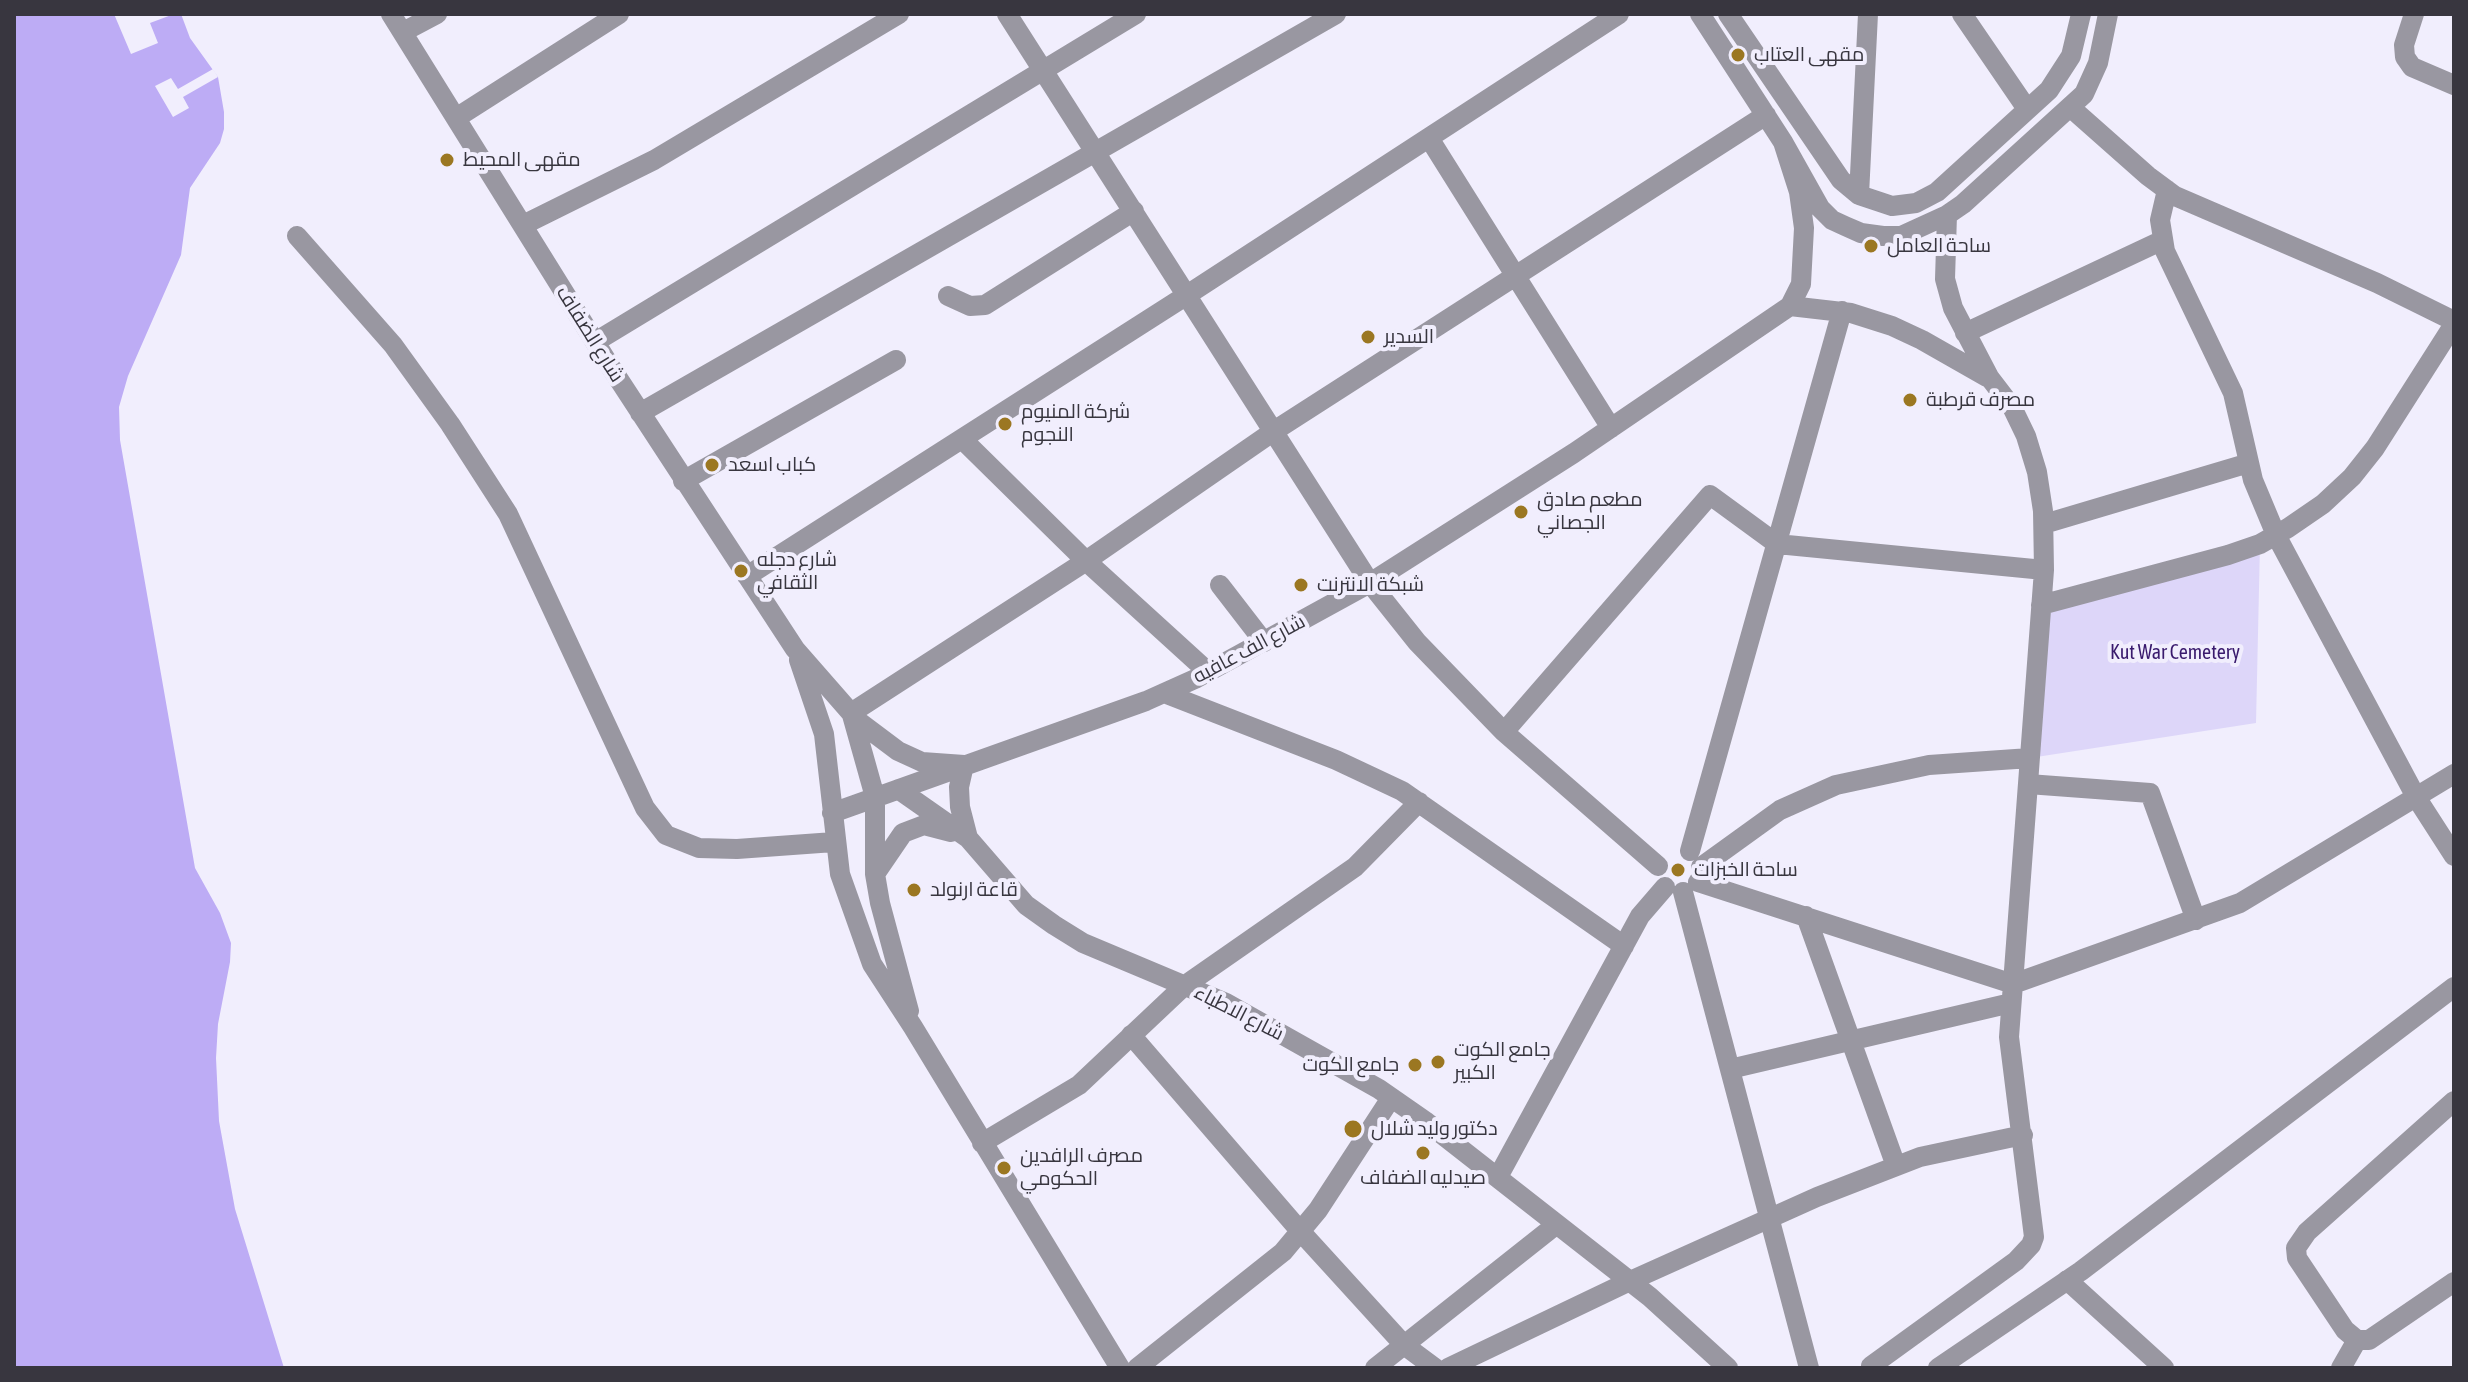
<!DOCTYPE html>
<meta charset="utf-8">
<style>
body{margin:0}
#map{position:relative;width:2468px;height:1382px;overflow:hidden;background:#f1eefd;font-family:"Asap Condensed",sans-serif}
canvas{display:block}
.frame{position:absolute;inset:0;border:16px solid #38363f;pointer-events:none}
</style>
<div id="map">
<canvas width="2468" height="1382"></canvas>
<div class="frame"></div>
</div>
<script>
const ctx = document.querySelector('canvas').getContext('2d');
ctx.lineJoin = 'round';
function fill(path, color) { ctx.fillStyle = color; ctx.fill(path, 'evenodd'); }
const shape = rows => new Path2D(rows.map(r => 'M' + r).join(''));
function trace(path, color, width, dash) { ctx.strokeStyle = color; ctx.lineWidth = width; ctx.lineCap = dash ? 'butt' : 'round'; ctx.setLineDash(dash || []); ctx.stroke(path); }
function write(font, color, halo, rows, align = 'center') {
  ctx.font = font + ' "Asap Condensed",Cairo,sans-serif'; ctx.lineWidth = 8; ctx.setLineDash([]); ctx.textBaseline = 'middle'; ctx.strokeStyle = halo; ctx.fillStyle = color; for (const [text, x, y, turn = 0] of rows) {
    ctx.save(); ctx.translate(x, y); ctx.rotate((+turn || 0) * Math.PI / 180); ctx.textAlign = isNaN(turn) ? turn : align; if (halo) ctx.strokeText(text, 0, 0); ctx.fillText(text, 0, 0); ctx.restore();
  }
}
const green = shape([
 [2260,544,2256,723,2030,758,2041,605]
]);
const water = shape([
 [14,14,181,14,190,38,218,77,224,112,224,129,220,143,190,188,181,255,128,376,119,407,120,440,195,868,220,913,231,943,230,962,218,1024,216,1058,219,1121,235,1209,284,1368,14,1368]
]);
const pier = shape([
 [114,14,174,14,150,23,158,43,131,54],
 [213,69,218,77,183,97,189,108,173,117,155,86,171,78,178,89]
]);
const minor = shape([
 [391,14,610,366,795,649,858,721,898,751,922,762,964,765,959,787,960,807,968,838],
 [1007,14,1370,583,1417,642,1504,732,1658,866],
 [1700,14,1783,142,1820,208,1832,220,1845,226,1861,233,1883,236,1901,236,1947,215,1963,204,2084,94,2098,63,2108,14],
 [1728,14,1841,180,1859,195,1892,206,1916,203,1937,192,2049,90,2071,56,2081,14],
 [1962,14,2027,109],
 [2414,14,2404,45,2405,57,2412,67,2454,85],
 [403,32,437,14],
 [2070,107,2148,176,2175,196,2377,283,2454,321],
 [456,118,619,14],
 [1429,138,1611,428],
 [2167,190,2160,220,2165,251,2233,393,2253,480,2276,535,2416,797,2454,856],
 [1859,195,1868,14],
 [523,225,654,160,899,14],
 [297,236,393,345,450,424,508,514,645,808,666,835,699,848,737,849,834,842],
 [948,296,970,306,985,305,1134,211],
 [1790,306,1851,313,1892,326,1922,340,1987,377],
 [1965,333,2163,240],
 [595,342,1136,14],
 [640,413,1336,14],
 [962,439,1086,561,1208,672],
 [683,481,896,360],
 [2044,524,2249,463],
 [747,576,1187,295,1619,14],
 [1220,585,1264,642],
 [2041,605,2228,555,2260,544,2288,528,2323,504,2352,477,2375,448,2454,324],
 [799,660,824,734,840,874,872,964,913,1027,1120,1368],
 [1164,693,1336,760,1402,791,1624,946],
 [851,713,1080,565,1274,431,1766,115],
 [852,715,875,797,875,874,880,903,909,1011],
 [1504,732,1710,495,1777,544,2044,570],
 [2028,784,2150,793,2196,920],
 [898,789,968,838,1026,905,1054,925,1083,943,1226,1003,1379,1089,1425,1121,1650,1297,1728,1368],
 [832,813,1146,701,1195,679,1370,583,1574,453,1790,306,1801,284,1804,228,1799,192,1783,142],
 [1690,851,1842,311],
 [1701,867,1780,810,1836,785,1929,765,2030,758],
 [875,874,903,833,924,825,951,832],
 [1698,882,2013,984,2240,903,2454,774],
 [1683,892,1809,1368],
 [1806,916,1896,1166],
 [1131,1035,1301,1232,1404,1345,1435,1368],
 [1730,1069,2011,1003],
 [2454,1101,2307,1232,2296,1248,2297,1258,2345,1330,2357,1340,2369,1340,2454,1282],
 [982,1143,1079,1085,1184,986,1355,867,1419,802],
 [1498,1177,1640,916,1665,887],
 [2067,1280,2164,1368],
 [1137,1368,1283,1252,1318,1210,1391,1098],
 [1375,1368,1557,1224],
 [1448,1368,1630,1281,1817,1197,1920,1157,2023,1135],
 [1872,1368,1871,1366,2016,1261,2031,1245,2034,1237,2009,1037,2044,570,2043,511,2037,472,2026,436,2012,407,1989,377,1953,308,1945,279,1947,215],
 [1938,1368,2081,1271,2454,987],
 [2341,1368,2357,1340]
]);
const markers = [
 [1738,55,8,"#9b7722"],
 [447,160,8,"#9b7722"],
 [1871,246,8,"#9b7722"],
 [1368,337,8,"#9b7722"],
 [1910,400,8,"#9b7722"],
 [1005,424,8,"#9b7722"],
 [712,465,8,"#9b7722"],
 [1521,512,8,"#9b7722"],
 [741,571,8,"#9b7722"],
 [1301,585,8,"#9b7722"],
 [1678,870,8,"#9b7722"],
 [914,890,8,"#9b7722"],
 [1438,1062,8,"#9b7722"],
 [1415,1065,8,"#9b7722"],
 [1353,1129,10,"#9b7722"],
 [1423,1153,8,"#9b7722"],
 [1004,1168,8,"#9b7722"]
];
const poiNames = [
 ["مقهى العتاب",1754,55],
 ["مقهى المحيط",463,160],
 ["ساحة العامل",1887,246],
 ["السدير",1384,337],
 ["مصرف قرطبة",1926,400],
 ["شركة المنيوم",1021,412],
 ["النجوم",1021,435],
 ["كباب اسعد",728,465],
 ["مطعم صادق",1537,500],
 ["الجصاني",1537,523],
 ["شارع دجله",757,560],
 ["الثقافي",757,583],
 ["شبكة الانترنت",1317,585],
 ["ساحة الخبزات",1694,870],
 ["قاعة ارنولد",930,890],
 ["جامع الكوت",1454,1050],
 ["الكبير",1454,1073],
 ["جامع الكوت",1399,1065,"right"],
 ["دكتور وليد شلال",1371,1129],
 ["مصرف الرافدين",1020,1156],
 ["الحكومي",1020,1179],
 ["صيدليه الضفاف",1423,1178,"center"]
];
const streetNames = [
 ["شارع الضفاف",590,334,58],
 ["شارع الف عافيه",1249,649,-28],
 ["شارع الاطباء",1239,1013,27]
];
const parkNames = [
 ["Kut War Cemetery",2175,653]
];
fill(green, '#ddd6f9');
fill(water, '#bdacf5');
fill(pier, '#f1eefd');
trace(minor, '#9997a1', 20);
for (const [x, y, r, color] of markers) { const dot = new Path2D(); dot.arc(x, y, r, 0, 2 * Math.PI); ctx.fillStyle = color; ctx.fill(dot); trace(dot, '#f1eefd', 3); }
write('20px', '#38363f', '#f1eefd', poiNames, 'left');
write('20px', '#38363f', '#f1eefd', streetNames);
write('20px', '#391a6d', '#f1eefd', parkNames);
</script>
